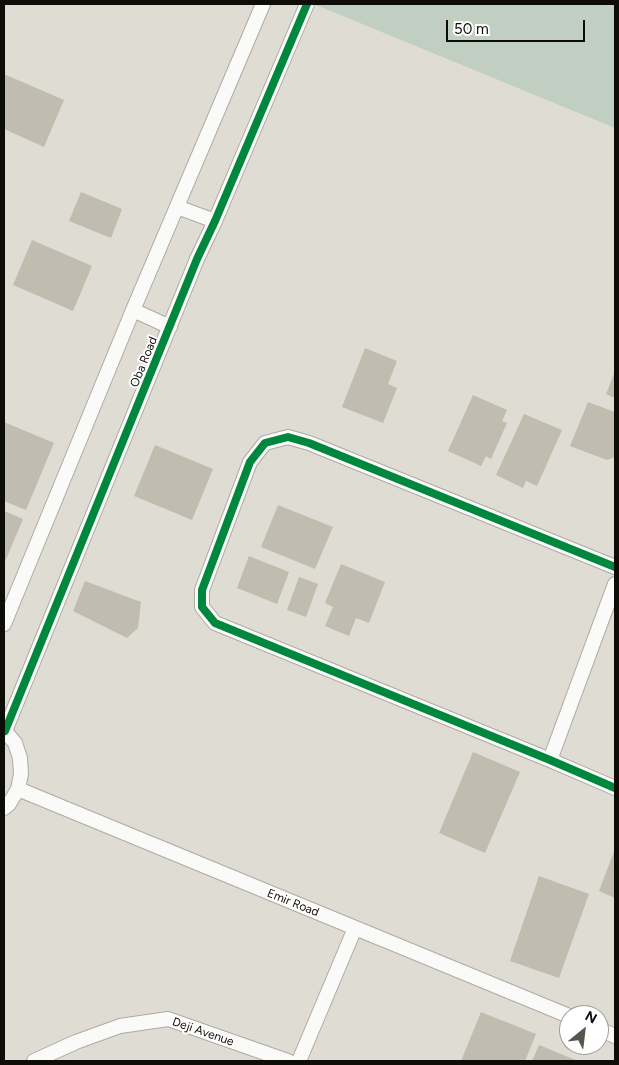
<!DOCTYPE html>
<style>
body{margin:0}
#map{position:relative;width:619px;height:1065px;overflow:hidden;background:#dfdcd3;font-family:Figtree,sans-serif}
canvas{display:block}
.frame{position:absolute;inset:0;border:5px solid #0e0c07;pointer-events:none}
.north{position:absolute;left:559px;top:1005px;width:50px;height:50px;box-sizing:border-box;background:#fff;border:1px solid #9f9e9c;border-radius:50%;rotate:29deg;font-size:14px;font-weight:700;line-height:20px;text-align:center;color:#0e0c07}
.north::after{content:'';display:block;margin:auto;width:18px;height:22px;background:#57554e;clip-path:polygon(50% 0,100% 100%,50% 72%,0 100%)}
.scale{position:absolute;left:446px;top:20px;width:139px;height:22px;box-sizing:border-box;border:2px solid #0e0c07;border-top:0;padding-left:6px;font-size:15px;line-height:18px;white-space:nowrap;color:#0e0c07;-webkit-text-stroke:4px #fff;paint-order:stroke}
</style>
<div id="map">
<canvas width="619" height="1065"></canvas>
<div class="frame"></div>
<div class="north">N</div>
<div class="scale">50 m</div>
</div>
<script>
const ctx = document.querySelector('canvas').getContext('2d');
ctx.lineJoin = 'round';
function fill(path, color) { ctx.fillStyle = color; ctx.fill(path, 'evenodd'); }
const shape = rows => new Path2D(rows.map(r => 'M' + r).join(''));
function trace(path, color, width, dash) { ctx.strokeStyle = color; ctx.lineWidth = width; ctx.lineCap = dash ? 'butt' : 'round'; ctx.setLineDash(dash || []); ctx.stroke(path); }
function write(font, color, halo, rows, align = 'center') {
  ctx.font = font + ' Figtree,sans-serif'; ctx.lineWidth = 4; ctx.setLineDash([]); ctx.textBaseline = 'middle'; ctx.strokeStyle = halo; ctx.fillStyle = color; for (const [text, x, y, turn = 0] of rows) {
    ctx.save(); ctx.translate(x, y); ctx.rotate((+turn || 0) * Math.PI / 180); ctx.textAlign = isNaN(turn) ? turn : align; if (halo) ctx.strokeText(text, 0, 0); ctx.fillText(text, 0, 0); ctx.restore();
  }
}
const green = shape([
 [313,4,615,4,615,128,321,7]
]);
const building = shape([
 [4,74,64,100,44,147,4,129],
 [81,192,122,209,111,238,69,221],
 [32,240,92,266,73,311,13,285],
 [365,348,397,361,388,384,397,388,383,423,342,407],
 [615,371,615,398,606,394],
 [473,395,507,410,502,421,507,423,491,459,486,456,481,466,448,451],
 [588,402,615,412,615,457,607,460,570,446],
 [524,414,562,430,537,486,526,481,523,488,496,475],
 [4,422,54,443,26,510,4,501],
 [155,445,213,469,192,520,134,496],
 [278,505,333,527,315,569,261,547],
 [4,511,23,519,4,564],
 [249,556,289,572,277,604,237,588],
 [341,564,385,582,369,623,356,618,349,636,325,626,333,607,325,603],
 [299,577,318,584,306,617,287,610],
 [85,581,141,602,138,628,127,638,73,611],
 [473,752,520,772,485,853,439,833],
 [615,849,615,898,599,891],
 [539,876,589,894,559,978,510,961],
 [481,1012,536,1034,525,1061,461,1061],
 [539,1045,578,1061,532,1061]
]);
const minor = shape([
 [177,207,215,221],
 [133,310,170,327],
 [615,567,309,443,288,437,265,443,250,462,202,590,202,607,215,623,550,760,615,788],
 [4,624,133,310,263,4],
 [4,730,15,743,20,758,21,774,18,789,9,804,4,808],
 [5,731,197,259,215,221,307,4],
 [550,760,615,584],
 [18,789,569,1016],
 [599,1029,615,1036],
 [34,1061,76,1042,120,1026,168,1019,288,1061],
 [299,1061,355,928]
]);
const cycleway = shape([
 [615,567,309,443,288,437,265,443,250,462,202,590,202,607,215,623,550,760,615,788],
 [5,731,197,259,215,221,307,4]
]);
const streetNames = [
 ["Oba Road",144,362,-68],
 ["Emir Road",293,903,22],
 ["Deji Avenue",203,1032,19]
];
fill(green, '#c0cfc1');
fill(building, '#c0bcaf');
trace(minor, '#adaaa4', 16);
trace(minor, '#fafaf8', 14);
trace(cycleway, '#00873e', 8);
write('12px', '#0e0c07', '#fff', streetNames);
</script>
